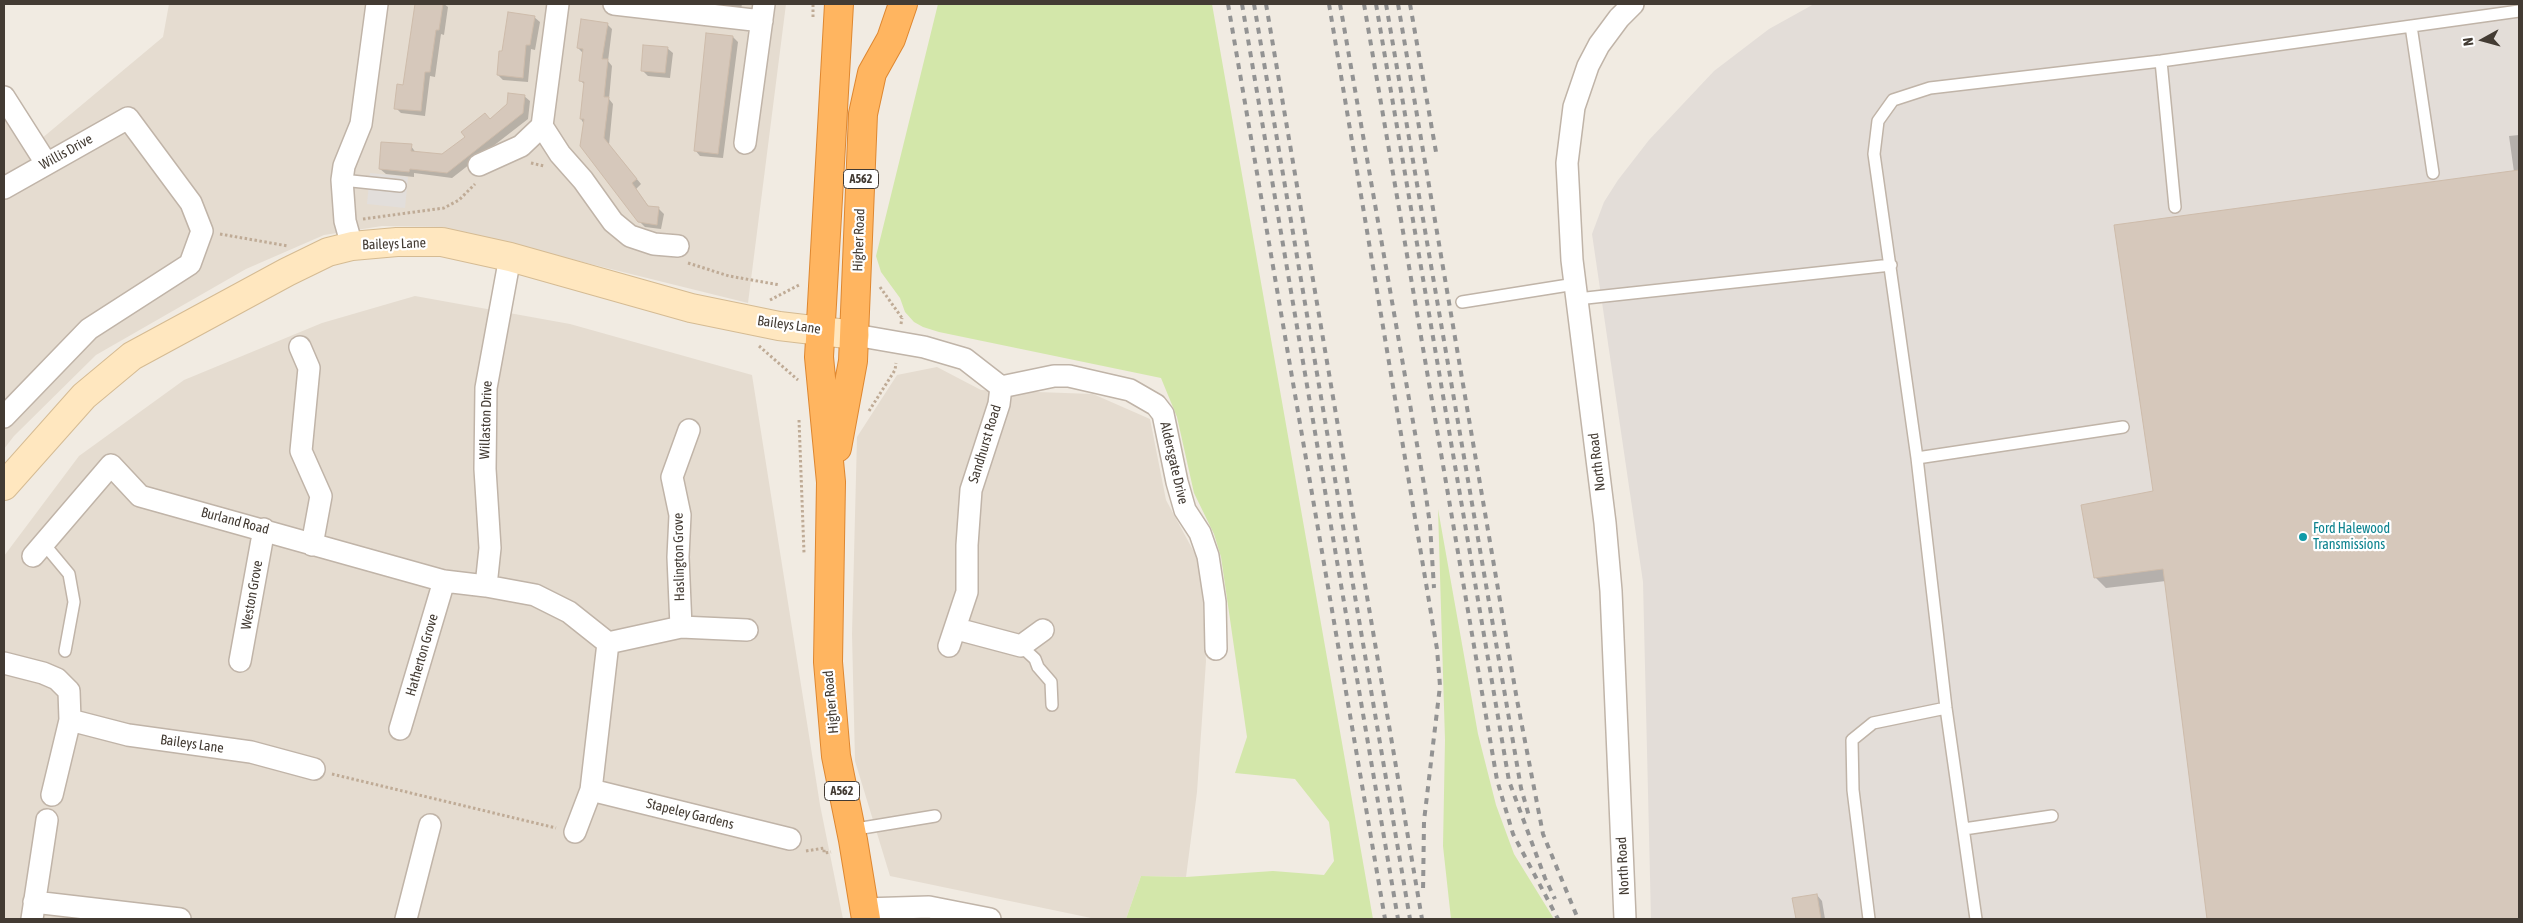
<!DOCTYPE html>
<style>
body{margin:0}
#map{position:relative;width:2523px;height:923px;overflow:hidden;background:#f1ebe2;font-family:"Asap Condensed",sans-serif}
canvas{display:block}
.frame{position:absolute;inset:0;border:5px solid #433b33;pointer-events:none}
.north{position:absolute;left:2458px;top:15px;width:50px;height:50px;-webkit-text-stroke:4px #fff;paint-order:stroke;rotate:263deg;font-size:14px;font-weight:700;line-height:20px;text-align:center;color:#433b33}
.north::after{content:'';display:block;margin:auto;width:18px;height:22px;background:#433b33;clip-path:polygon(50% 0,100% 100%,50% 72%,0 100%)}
</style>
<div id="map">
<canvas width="2523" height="923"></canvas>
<div class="frame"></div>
<div class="north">N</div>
</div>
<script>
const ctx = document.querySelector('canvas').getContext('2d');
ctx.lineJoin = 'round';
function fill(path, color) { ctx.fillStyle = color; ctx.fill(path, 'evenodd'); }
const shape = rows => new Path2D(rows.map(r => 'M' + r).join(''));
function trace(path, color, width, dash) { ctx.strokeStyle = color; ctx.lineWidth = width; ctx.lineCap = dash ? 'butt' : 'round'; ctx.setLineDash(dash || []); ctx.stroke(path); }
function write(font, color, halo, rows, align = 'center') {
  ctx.font = font + ' "Asap Condensed",sans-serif'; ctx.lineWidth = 4.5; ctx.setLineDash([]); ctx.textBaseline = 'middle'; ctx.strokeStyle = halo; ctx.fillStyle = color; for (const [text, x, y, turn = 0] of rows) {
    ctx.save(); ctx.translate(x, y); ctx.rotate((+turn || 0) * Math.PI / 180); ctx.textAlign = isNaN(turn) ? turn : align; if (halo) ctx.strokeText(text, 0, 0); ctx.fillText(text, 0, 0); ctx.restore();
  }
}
const residential = shape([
 [169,4,786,4,748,303,441,227,382,226,324,235,246,269,96,355,14,436,4,449,4,83,41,139,163,37],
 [415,296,570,324,752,375,820,805,843,919,4,919,4,556,79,456,184,380,322,323],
 [937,367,981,390,1093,394,1150,419,1166,500,1201,565,1206,661,1197,792,1186,877,1141,876,1126,919,1096,919,890,876,855,761,852,634,857,437,897,375]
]);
const industrial = shape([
 [1814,4,2519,4,2519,919,1651,919,1643,582,1592,234,1604,202,1618,180,1649,140,1714,71,1769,29]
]);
const green = shape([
 [938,4,1212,4,1373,919,1126,919,1141,876,1186,877,1273,871,1324,875,1334,861,1329,822,1295,779,1235,773,1247,737,1221,557,1214,534,1194,493,1177,417,1161,378,939,332,923,327,914,322,905,312,900,298,881,272,876,256],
 [1438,509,1478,734,1496,805,1514,854,1554,919,1451,919,1443,846,1445,740]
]);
const parking = shape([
 [370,173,408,177,405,208,367,204]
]);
const shadow = shape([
 [417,4,444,4,448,7,444,35,441,34,435,77,430,76,425,116,401,113,396,108,404,86],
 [715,4,742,4,741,9],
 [534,17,540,22,535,50,531,49,528,82,503,80,498,75,504,52],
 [607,24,612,29,608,61,612,66,609,99,613,104,609,145,641,184,636,189,649,207,659,209,664,214,661,229,645,227,639,221,581,119,585,85,580,80,583,53,578,48],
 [733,37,738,42,723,158,700,156,695,150],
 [667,48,673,53,670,78,648,76,642,70],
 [524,96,530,101,528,119,452,178,414,173,414,177,386,174,380,169,411,146,416,153,442,156],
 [2519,135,2519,919,2208,919,2166,581,2106,588,2095,577,2155,492,2514,172,2509,136],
 [1817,895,1822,901,1825,919,1797,919,1794,899]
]);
const building = shape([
 [415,4,443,4,439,30,436,30,430,72,425,72,421,111,394,109,397,84,403,85,415,4],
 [508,12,535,16,530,45,526,45,523,78,497,75,499,51,502,51,508,12],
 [581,19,608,23,602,59,608,59,604,97,609,97,604,138,637,179,632,183,648,206,659,207,657,225,638,222,580,146,584,119,580,119,584,82,579,81,583,49,577,48,581,19],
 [706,33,733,36,718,154,694,151,706,33],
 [643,45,668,47,665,73,641,71,643,45],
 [508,93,525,95,523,113,447,173,410,169,409,172,379,169,381,142,412,144,411,151,442,154,465,137,461,132,485,113,490,119,507,104,508,93],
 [2519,170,2519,919,2207,919,2163,569,2094,578,2081,505,2153,491,2114,225,2519,170],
 [1817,894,1821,919,1796,919,1792,898,1817,894]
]);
const path = shape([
 [813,17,813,4],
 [531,163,544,166],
 [363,219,444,208,459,200,475,184],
 [220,234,288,246],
 [688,263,729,276,780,285],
 [880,287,902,318],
 [770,300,799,285],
 [901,324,902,318],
 [759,346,798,380],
 [869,411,895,370,896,363],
 [799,420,804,553],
 [332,774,556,828],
 [806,851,824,848,824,853,831,852]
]);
const lane = shape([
 [2411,26,2433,173],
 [2161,61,2175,207],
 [342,180,400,186],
 [1577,299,1891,265],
 [1462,302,1575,284],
 [1917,458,2123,427],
 [44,544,69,574,74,602,65,651],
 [1021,646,1035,659,1038,667,1051,682,1052,705],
 [1964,829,2052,816],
 [850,830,935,816],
 [1869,919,1853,790,1852,740,1873,723,1946,708],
 [1976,919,1946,708,1917,458,1874,154,1878,121,1893,100,1930,88,2161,61,2519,11]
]);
const street = shape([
 [614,4,762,21],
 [4,97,46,163],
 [542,126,560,154,583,180,613,222,630,236,654,244,678,246],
 [745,143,764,4],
 [479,165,521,146,542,126,558,4],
 [4,188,128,118,191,203,202,231,190,264,89,329,4,417],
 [352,246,345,221,342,180,344,166,361,124,377,4],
 [855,335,924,347,965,359,1001,387,999,404,971,490,967,545,967,592,949,646],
 [300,347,309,368,301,451,321,496,312,545],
 [1001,387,1054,376,1069,376,1130,390,1156,405,1163,414,1177,482,1185,510,1200,533,1208,556,1215,602,1216,649],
 [33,556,111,465,140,496,444,581,486,586,535,595,569,612,608,643,681,627,747,630],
 [486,586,490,548,485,469,486,388,510,257],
 [681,627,678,557,680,515,672,477,689,430],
 [957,629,1021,646,1043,630],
 [240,661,264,529],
 [4,663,43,673,57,679,69,691,70,720,52,795],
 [70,720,128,735,251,752,314,769],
 [400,729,444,581],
 [591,790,790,839],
 [575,832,591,790,608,643],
 [34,902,180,919],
 [864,909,929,907,990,919],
 [32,919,47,820],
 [406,919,430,825],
 [1625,919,1611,591,1605,523,1572,260,1567,163,1574,107,1588,66,1599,45,1619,18,1633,4]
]);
const secondary = shape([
 [4,486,84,396,132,356,287,272,328,252,352,246,397,242,442,242,510,257,691,308,779,326,855,335]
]);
const highway = shape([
 [839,4,819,357,831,482,828,662,836,756,853,840,866,919],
 [837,448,853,361,863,114,872,73,891,39,903,4]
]);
const rail = shape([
 [1228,4,1385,919],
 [1242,4,1398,919],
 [1254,4,1410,919],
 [1266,4,1422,919],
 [1329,4,1437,649,1440,686,1424,821,1423,894],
 [1340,4,1426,496,1430,525,1434,588],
 [1364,4,1497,780,1513,834,1558,919],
 [1376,4,1509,781,1545,878,1555,899],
 [1386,4,1521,788,1529,816],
 [1398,4,1517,700,1543,834,1578,919],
 [1410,4,1436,152]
]);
const markers = [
 [2303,537,5,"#0f9aa8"]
];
const shields = [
 [861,179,35],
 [842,791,35]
];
const shieldNames = [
 ["A562",861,179],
 ["A562",842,791]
];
const streetNames = [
 ["Willis Drive",66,152,-29],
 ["Higher Road",859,240,-88],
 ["Baileys Lane",394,244,-2],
 ["Baileys Lane",789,325,8],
 ["Willaston Drive",486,420,-88],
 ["Sandhurst Road",985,444,-73],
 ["North Road",1597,462,-97],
 ["Aldersgate Drive",1174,463,77],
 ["Burland Road",235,521,15],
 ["Haslington Grove",679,557,-91],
 ["Weston Grove",252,595,-80],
 ["Hatherton Grove",422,655,-74],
 ["Higher Road",831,702,-95],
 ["Baileys Lane",192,744,8],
 ["Stapeley Gardens",690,814,14],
 ["North Road",1623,866,-93]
];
const cultureNames = [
 ["Ford Halewood",2313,529],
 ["Transmissions",2313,545]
];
fill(residential, '#e5dcd0');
fill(industrial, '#e3ddd8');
fill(green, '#d3e7aa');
fill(parking, '#e2dedb');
fill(shadow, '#0003');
fill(building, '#d6c8bb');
trace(building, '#cebcab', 1);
trace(lane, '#c0b4a8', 14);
trace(street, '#c0b4a8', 24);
trace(secondary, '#d5bb93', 30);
trace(highway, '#de8730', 30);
trace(path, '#bfab96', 3, [2.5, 2.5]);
trace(lane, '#fff', 11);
trace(street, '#fff', 21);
trace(secondary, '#ffe7bf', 28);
trace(highway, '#ffb560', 28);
trace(rail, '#939393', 4, [6, 6]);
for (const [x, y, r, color] of markers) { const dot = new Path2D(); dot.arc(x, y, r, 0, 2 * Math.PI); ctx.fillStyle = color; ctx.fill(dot); trace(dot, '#fff', 2); }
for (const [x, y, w] of shields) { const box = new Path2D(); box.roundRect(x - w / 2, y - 9.5, w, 19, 4); ctx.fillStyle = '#fff'; ctx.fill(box); trace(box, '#433b33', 1); }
write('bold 12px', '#433b33', null, shieldNames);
write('14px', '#433b33', '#fff', streetNames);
write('14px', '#0d838f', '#fff', cultureNames, 'left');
</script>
